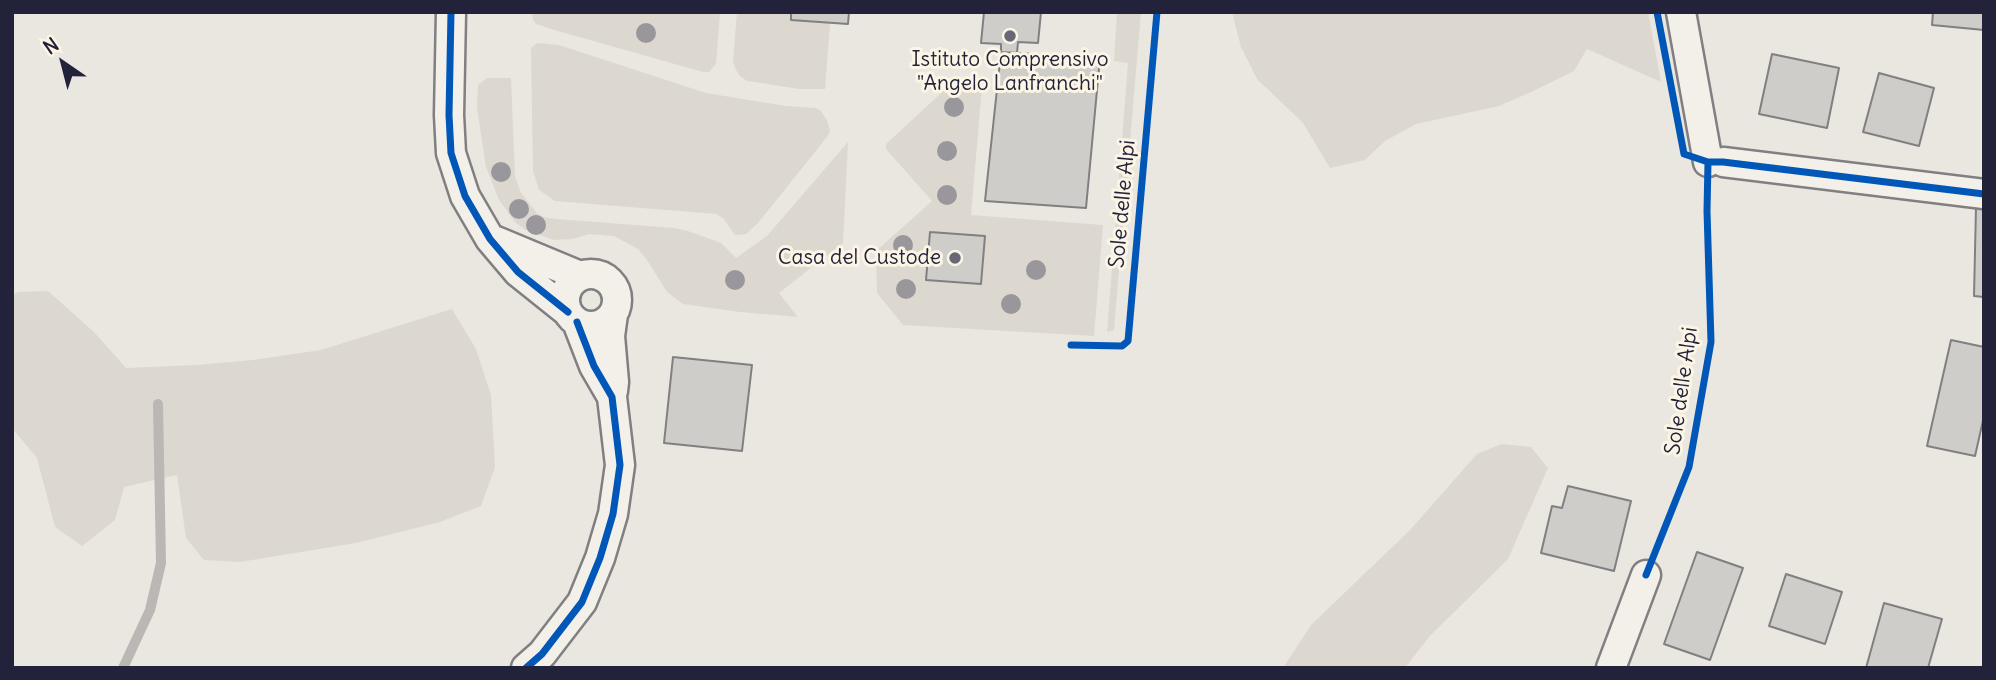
<!DOCTYPE html>
<style>
body{margin:0}
#map{position:relative;width:1996px;height:680px;overflow:hidden;background:#eae7e0;font-family:Delius,sans-serif}
canvas{display:block}
.frame{position:absolute;inset:0;border:14px solid #22223b;pointer-events:none}
.north{position:absolute;left:28px;top:28px;width:70px;height:70px;-webkit-text-stroke:5px #fcf5e5;paint-order:stroke;rotate:325deg;font-size:19px;font-weight:700;line-height:28px;text-align:center;color:#22223b}
.north::after{content:'';display:block;margin:auto;width:24px;height:32px;background:#22223b;clip-path:polygon(50% 0,100% 100%,50% 72%,0 100%)}
</style>
<div id="map">
<canvas width="1996" height="680"></canvas>
<div class="frame"></div>
<div class="north">N</div>
</div>
<script>
const ctx = document.querySelector('canvas').getContext('2d');
ctx.lineJoin = 'round';
function fill(path, color) { ctx.fillStyle = color; ctx.fill(path, 'evenodd'); }
const shape = rows => new Path2D(rows.map(r => 'M' + r).join(''));
function trace(path, color, width, dash) { ctx.strokeStyle = color; ctx.lineWidth = width; ctx.lineCap = dash ? 'butt' : 'round'; ctx.setLineDash(dash || []); ctx.stroke(path); }
function write(font, color, halo, rows, align = 'center') {
  ctx.font = font + ' Delius,sans-serif'; ctx.lineWidth = 6; ctx.setLineDash([]); ctx.textBaseline = 'middle'; ctx.strokeStyle = halo; ctx.fillStyle = color; for (const [text, x, y, turn = 0] of rows) {
    ctx.save(); ctx.translate(x, y); ctx.rotate((+turn || 0) * Math.PI / 180); ctx.textAlign = isNaN(turn) ? turn : align; if (halo) ctx.strokeText(text, 0, 0); ctx.fillText(text, 0, 0); ctx.restore();
  }
}
const green = shape([
 [532,12,720,12,716,64,709,72,703,72,558,31,536,24,533,20],
 [737,12,791,12,791,20,830,23,825,89,799,89,755,82,747,81,740,76,736,70,733,61],
 [1117,12,1141,12,1114,330,1107,332,1128,63,1114,61],
 [1232,12,1648,12,1661,82,1587,49,1574,71,1529,93,1499,106,1416,124,1385,141,1365,160,1330,168,1303,123,1257,79,1241,47],
 [537,43,559,45,706,93,786,106,815,108,820,110,827,120,830,131,827,137,758,223,746,234,735,235,723,218,716,214,555,201,539,190,533,171,531,48],
 [487,78,511,78,515,176,521,193,537,213,543,217,556,219,674,228,688,231,721,243,736,258,767,236,848,142,843,243,779,293,798,317,740,312,683,304,667,292,647,260,638,249,614,236,589,234,572,239,554,240,524,229,515,222,499,200,486,167,477,108,478,85],
 [951,84,982,86,971,215,1103,225,1094,336,903,325,877,293,876,251,932,201,886,149,886,144],
 [48,291,94,332,126,368,196,365,253,360,321,350,452,309,476,349,491,395,495,467,481,506,440,522,356,543,240,562,204,560,186,538,177,475,124,487,115,520,82,546,55,527,37,458,12,428,12,296,18,292],
 [1501,444,1531,447,1548,468,1508,559,1429,637,1405,668,1283,668,1311,625,1410,530,1477,454]
]);
const stream = shape([
 [123,668,150,610,161,563,158,404]
]);
const building = shape([
 [791,12,849,12,848,24,791,20,791,12],
 [984,12,1041,12,1038,43,1018,42,1017,53,1001,52,1001,44,981,43,984,12],
 [1933,12,1984,12,1984,30,1932,25,1933,12],
 [1001,52,1100,58,1086,208,985,201,1001,52],
 [1772,54,1839,68,1827,128,1759,114,1772,54],
 [1879,73,1934,88,1919,146,1863,132,1879,73],
 [1976,207,1984,207,1984,297,1974,296,1976,207],
 [930,232,985,236,981,284,926,280,930,232],
 [1951,340,1984,347,1984,416,1975,456,1927,446,1951,340],
 [673,357,752,365,742,451,664,443,673,357],
 [1568,486,1631,501,1614,571,1541,553,1552,506,1562,508,1568,486],
 [1697,552,1743,568,1710,660,1664,644,1697,552],
 [1786,574,1842,592,1825,644,1769,626,1786,574],
 [1884,603,1942,619,1928,668,1866,668,1884,603]
]);
const minor = shape([
 [451,12,449,115,451,153,465,196,490,239,518,272,568,312],
 [1681,12,1708,162],
 [1723,162,1984,194],
 [496,241,580,276],
 '565 300a26 26 0 1 1 52 0a26 26 0 1 1-52 0Z',
 [613,391,614,382,610,336,613,314],
 [526,668,542,654,582,602,600,558,613,514,620,465,612,397,594,366,577,322],
 [1611,668,1646,575]
]);
const cycleway = shape([
 [451,12,449,115,451,153,465,196,490,239,518,272,568,312],
 [1657,12,1684,154,1708,162,1723,162,1984,194],
 [1071,345,1122,346,1128,341,1157,12],
 [1646,575,1689,467,1711,342,1707,211,1708,162],
 [526,668,542,654,582,602,600,558,613,514,620,465,612,397,594,366,577,322]
]);
const trees = [
 [646,33],
 [954,107],
 [947,151],
 [501,172],
 [947,195],
 [519,209],
 [536,225],
 [903,245],
 [1036,270],
 [735,280],
 [906,289],
 [1011,304]
];
const markers = [
 [1010,36,7,"#686775"],
 [955,258,7,"#686775"]
];
const poiNames = [
 ["Istituto Comprensivo",1010,60],
 ["\"Angelo Lanfranchi\"",1010,84],
 ["Casa del Custode",941,258,"right"]
];
const streetNames = [
 ["Sole delle Alpi",1123,204,-85],
 ["Sole delle Alpi",1682,391,-82]
];
fill(green, '#dcd8d0');
trace(stream, '#bab7b5', 10);
fill(building, '#cfcdc9');
trace(building, '#807f81', 2);
trace(minor, '#807f81', 33);
trace(minor, '#f3f0ea', 28);
trace(cycleway, '#0057b8', 7);
ctx.fillStyle = '#99979c';
for (const [x, y] of trees) { ctx.beginPath(); ctx.arc(x, y, 10, 0, 2 * Math.PI); ctx.fill(); }
for (const [x, y, r, color] of markers) { const dot = new Path2D(); dot.arc(x, y, r, 0, 2 * Math.PI); ctx.fillStyle = color; ctx.fill(dot); trace(dot, '#fcf5e5', 2.5); }
write('21px', '#22223b', '#fcf5e5', poiNames);
write('21px', '#22223b', '#fcf5e5', streetNames);
</script>
